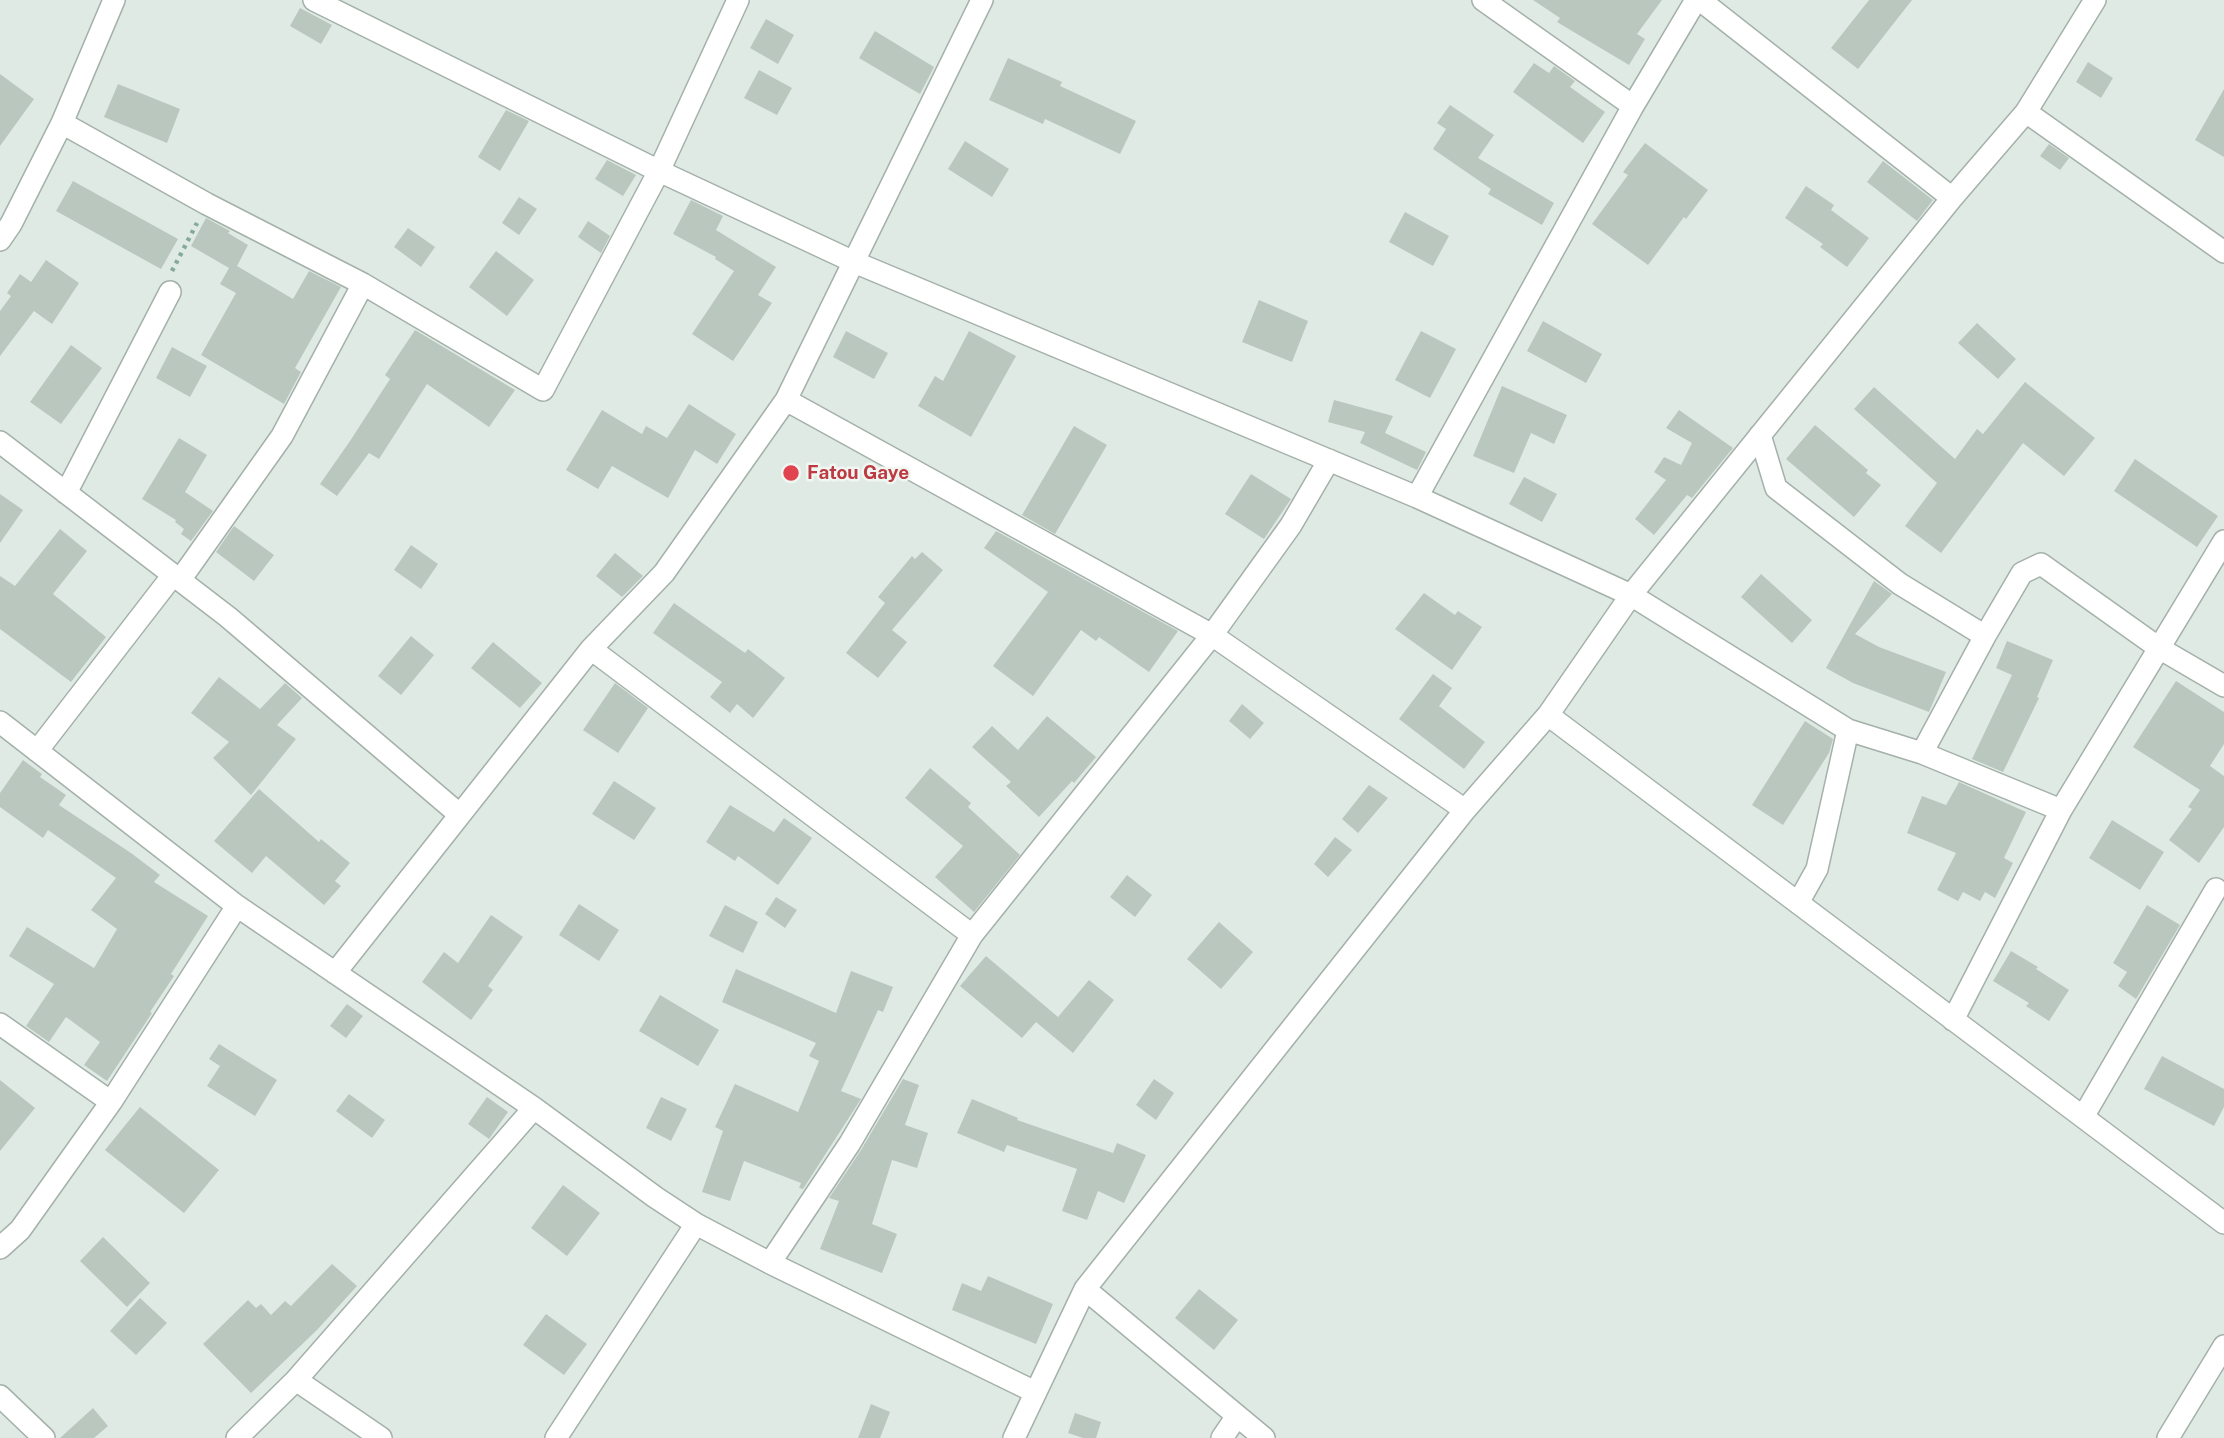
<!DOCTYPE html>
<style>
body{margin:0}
canvas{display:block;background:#e0eae4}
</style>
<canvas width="2224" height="1438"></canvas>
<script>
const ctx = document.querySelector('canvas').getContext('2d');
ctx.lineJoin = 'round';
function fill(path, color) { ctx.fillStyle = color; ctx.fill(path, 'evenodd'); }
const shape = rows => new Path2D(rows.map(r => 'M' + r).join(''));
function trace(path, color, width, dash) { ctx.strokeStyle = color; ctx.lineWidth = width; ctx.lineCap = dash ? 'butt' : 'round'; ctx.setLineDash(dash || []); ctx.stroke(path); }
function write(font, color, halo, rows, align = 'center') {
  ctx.font = font + ' "Public Sans",sans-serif'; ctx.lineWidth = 5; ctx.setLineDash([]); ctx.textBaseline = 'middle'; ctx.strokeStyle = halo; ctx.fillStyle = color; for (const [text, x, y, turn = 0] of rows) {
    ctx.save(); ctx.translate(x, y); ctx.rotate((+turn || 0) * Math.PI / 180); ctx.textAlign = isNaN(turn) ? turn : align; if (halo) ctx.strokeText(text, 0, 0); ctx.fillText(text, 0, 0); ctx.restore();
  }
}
const building = shape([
 [1533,0,1662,0,1637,34,1645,39,1629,65,1557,22,1560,18],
 [1869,0,1912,0,1858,69,1831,48],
 [300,8,332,25,321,44,290,26],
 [766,19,794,35,778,64,750,48],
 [875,31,934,67,920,94,859,58],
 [1008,58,1062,82,1060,86,1136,121,1120,154,1045,119,1043,124,989,100],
 [2088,62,2113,78,2101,98,2076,82],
 [1534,63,1549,73,1554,66,1575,81,1570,87,1605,112,1583,143,1513,92],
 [759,70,792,88,777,115,744,98],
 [0,74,34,99,0,146],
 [118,84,180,109,167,143,104,117],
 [2224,89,2224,157,2195,140],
 [1450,105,1494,135,1478,158,1554,203,1542,225,1488,194,1491,189,1433,149,1446,129,1437,123],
 [506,110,529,121,500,171,478,157],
 [965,141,1009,169,992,197,948,169],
 [1645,143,1708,190,1686,219,1684,217,1648,265,1592,224,1628,175,1623,172],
 [2049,144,2069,158,2060,170,2040,156],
 [607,160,636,175,623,196,595,179],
 [1883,161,1933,200,1917,221,1867,182],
 [73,181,178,239,161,269,56,211],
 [1806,186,1834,205,1831,210,1869,238,1847,267,1820,247,1823,244,1785,218],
 [519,197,537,209,519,235,502,223],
 [691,200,723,216,716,230,776,267,758,295,772,303,733,361,692,334,734,271,715,259,716,257,673,234],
 [1405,212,1449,236,1433,266,1389,242],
 [206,218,230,231,228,233,248,245,237,266,293,299,309,271,341,287,295,368,301,372,284,404,201,355,236,293,220,284,229,268,191,246],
 [588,221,610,236,601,253,578,237],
 [408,228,435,247,421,267,394,247],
 [496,251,534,280,507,316,469,287],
 [46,260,79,283,52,324,34,311,0,356,0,311,11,296,7,293,20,274,31,282],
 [1259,300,1308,321,1292,362,1242,342],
 [1543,321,1602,354,1586,383,1527,351],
 [1977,323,2016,359,1998,379,1958,343],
 [415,330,515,390,489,427,427,384,379,459,369,453,337,496,320,484,350,441,390,379,385,375],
 [846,331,888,353,874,379,833,357],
 [969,331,1016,356,971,437,918,406,935,376,943,381],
 [1421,331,1456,349,1430,398,1395,380],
 [71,345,102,368,61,424,30,402],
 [172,347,207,366,190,397,156,378],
 [2025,382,2095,438,2064,476,2023,443,1941,553,1905,526,1937,483,1854,409,1874,387,1955,459,1977,429,1983,434],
 [1502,386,1567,415,1554,444,1531,433,1514,473,1473,456],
 [1334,400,1393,416,1385,433,1426,452,1417,470,1360,443,1365,432,1328,422],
 [689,404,736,434,717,464,695,450,668,498,612,466,598,489,566,470,602,410,642,434,646,426,667,438],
 [1679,410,1733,448,1692,498,1687,495,1654,535,1635,519,1666,480,1654,472,1664,457,1681,465,1692,443,1666,428],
 [1815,425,1868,470,1866,473,1881,485,1854,517,1786,459],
 [1074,426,1107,445,1055,534,1022,515],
 [179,438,207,455,185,492,213,511,191,541,181,534,184,529,175,522,176,520,142,499],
 [2135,459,2218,516,2197,547,2114,491],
 [1251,474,1291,499,1264,539,1225,514],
 [1524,477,1557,494,1542,522,1509,504],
 [0,494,23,510,0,543],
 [234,526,274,555,254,581,216,552],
 [60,529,87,551,53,594,106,637,71,682,0,629,0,576,15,586],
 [996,531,1178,631,1149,672,1099,637,1096,641,1081,630,1033,696,993,666,1048,592,984,548],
 [411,545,438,564,421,589,394,570],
 [922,552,943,570,892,630,907,642,878,678,846,653,885,603,878,597,912,556,915,559],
 [615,553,643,576,622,597,596,576],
 [1761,574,1812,620,1792,643,1741,597],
 [1874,581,1892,594,1855,634,1879,647,1946,672,1929,712,1853,683,1826,668],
 [1424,593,1455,615,1458,611,1482,627,1452,670,1395,629],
 [674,603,745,653,748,649,785,678,753,718,737,704,730,713,710,697,722,682,653,633],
 [411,636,434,655,401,695,378,676],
 [2007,641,2053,660,2037,697,2039,698,2003,772,1972,759,2012,675,1996,668],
 [493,642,542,683,520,708,471,668],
 [1433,674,1452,688,1439,706,1485,742,1464,769,1399,719],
 [219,677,260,709,285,683,302,698,277,725,296,739,251,795,213,758,229,742,191,713],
 [2176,681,2224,712,2224,744,2210,766,2224,776,2224,827,2199,863,2169,840,2192,809,2188,807,2200,790,2133,747],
 [615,683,648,708,618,753,583,730],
 [1242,704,1264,723,1250,739,1229,721],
 [1047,716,1096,757,1074,783,1072,781,1039,817,1006,786,1011,782,972,747,992,726,1018,750],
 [1805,721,1833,739,1829,753,1783,825,1752,805],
 [23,760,42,774,40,777,66,795,59,805,131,853,160,875,154,882,208,916,171,974,174,976,150,1012,152,1013,107,1081,84,1065,100,1042,66,1017,49,1042,26,1026,54,984,9,956,27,927,94,968,117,929,91,910,116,878,48,830,43,838,0,807,0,793],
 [930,768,971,803,968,807,1020,855,974,912,935,877,963,846,905,798],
 [614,781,656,808,634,840,592,814],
 [1959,782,2026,812,2004,858,2013,863,1995,898,1985,892,1980,901,1963,892,1958,901,1937,890,1956,853,1907,833,1922,796,1946,805],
 [1369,785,1388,798,1358,833,1342,819],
 [259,789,319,842,321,839,350,863,335,881,341,886,324,905,266,856,252,873,214,841],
 [730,805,774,832,784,818,812,838,778,885,738,856,735,861,706,842],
 [2112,820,2164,852,2140,890,2089,858],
 [1335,837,1352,850,1328,877,1314,864],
 [1127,875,1152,895,1135,917,1110,897],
 [776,897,797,910,785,928,765,914],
 [579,904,619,930,599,961,559,935],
 [725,905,758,922,743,953,709,936],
 [2147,905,2180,925,2136,999,2118,986,2127,972,2113,963],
 [491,915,523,937,488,986,493,990,471,1020,422,982,444,952,458,963],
 [1219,922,1253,952,1221,989,1187,959],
 [2011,951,2038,967,2036,969,2069,990,2049,1021,2026,1006,2029,1003,1993,981],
 [986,956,1058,1017,1089,980,1114,1000,1073,1053,1036,1022,1022,1038,960,986],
 [736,969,836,1013,851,971,893,987,883,1012,878,1010,841,1091,861,1099,803,1189,799,1188,801,1183,744,1161,730,1201,702,1192,723,1131,715,1127,735,1084,798,1112,819,1061,809,1056,816,1043,722,1002],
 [660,995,719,1030,698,1066,639,1031],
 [347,1004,363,1016,346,1038,330,1026],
 [219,1044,277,1080,255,1116,207,1086,220,1066,209,1059],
 [2162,1056,2224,1089,2224,1107,2214,1126,2144,1089],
 [903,1079,919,1085,905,1125,928,1133,917,1168,892,1160,872,1224,897,1234,882,1273,820,1249,839,1201,829,1198,861,1150],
 [1154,1079,1174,1093,1156,1120,1136,1105],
 [0,1080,35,1108,0,1151],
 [349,1094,385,1120,372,1138,336,1111],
 [487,1097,508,1112,489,1139,468,1124],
 [661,1097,687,1109,671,1141,646,1128],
 [972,1099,1018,1118,1017,1120,1113,1153,1117,1143,1146,1155,1124,1203,1098,1191,1087,1220,1062,1211,1077,1169,1007,1145,1004,1152,957,1133],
 [140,1107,219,1170,184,1213,105,1150],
 [563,1185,600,1213,567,1256,531,1228],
 [103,1237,150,1283,127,1307,80,1261],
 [332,1264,357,1286,317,1330,251,1393,203,1344,248,1300,256,1308,261,1304,271,1315,285,1301,291,1306],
 [988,1276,1053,1304,1036,1344,952,1310,962,1283,981,1291],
 [1199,1289,1238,1320,1214,1350,1175,1318],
 [140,1298,167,1323,136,1355,110,1331],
 [546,1314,587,1344,564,1375,523,1345],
 [871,1404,890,1412,880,1438,858,1438],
 [93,1408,108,1426,94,1438,60,1438],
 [1075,1413,1101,1422,1096,1438,1083,1438,1068,1433]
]);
const path = shape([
 [172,271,197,223]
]);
const minor = shape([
 [314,0,659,171,854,262,1417,497,1631,595,1848,730,1922,753,2061,810],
 [1483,0,1633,106],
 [1700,0,1952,198],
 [2026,112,2224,252],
 [62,123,207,204,363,284,543,390,659,171,738,0],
 [0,240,11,224,62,123,114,0],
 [786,400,1212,635,1465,810],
 [1760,435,1776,488,1900,584,1985,636],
 [0,442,228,617,460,815],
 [66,493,170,292],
 [1417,497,1633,106,1696,0],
 [180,580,282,436,363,284],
 [591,649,972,935],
 [1548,715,2224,1223],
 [0,722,237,906,534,1108,655,1197,696,1224,770,1263,1035,1392],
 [37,751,173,575],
 [1922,753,1985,636,2022,573,2041,564,2159,648,2224,686],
 [1798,903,1817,869,1848,730],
 [335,973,591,649,664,573,786,400,982,0],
 [1953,1020,2061,810,2224,541],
 [0,1024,111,1102],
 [2083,1117,2216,889],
 [0,1248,20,1230,111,1102,237,906],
 [770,1263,850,1143,972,935,1212,635,1291,525,1329,460],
 [1085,1289,1264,1438],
 [296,1380,381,1438],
 [0,1396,44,1438],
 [237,1438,296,1380,534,1108],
 [556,1438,696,1224],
 [1014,1438,1085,1289,1465,810,1548,715,1631,595,1952,198,2026,112,2095,0],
 [1222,1438,1237,1416],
 [2168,1438,2224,1346]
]);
const markers = [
 [791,473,9,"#e0444e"]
];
const healthNames = [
 ["Fatou Gaye",807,473]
];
fill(building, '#b9c7bf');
trace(minor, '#a4b1aa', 24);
trace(path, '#84aa98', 4.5, [3.5, 5]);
trace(minor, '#fff', 21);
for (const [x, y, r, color] of markers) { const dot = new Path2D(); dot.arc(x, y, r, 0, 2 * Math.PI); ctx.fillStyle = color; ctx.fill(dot); trace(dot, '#f0f7f2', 2.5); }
write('bold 19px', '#be3a42', '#f0f7f2', healthNames, 'left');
</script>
